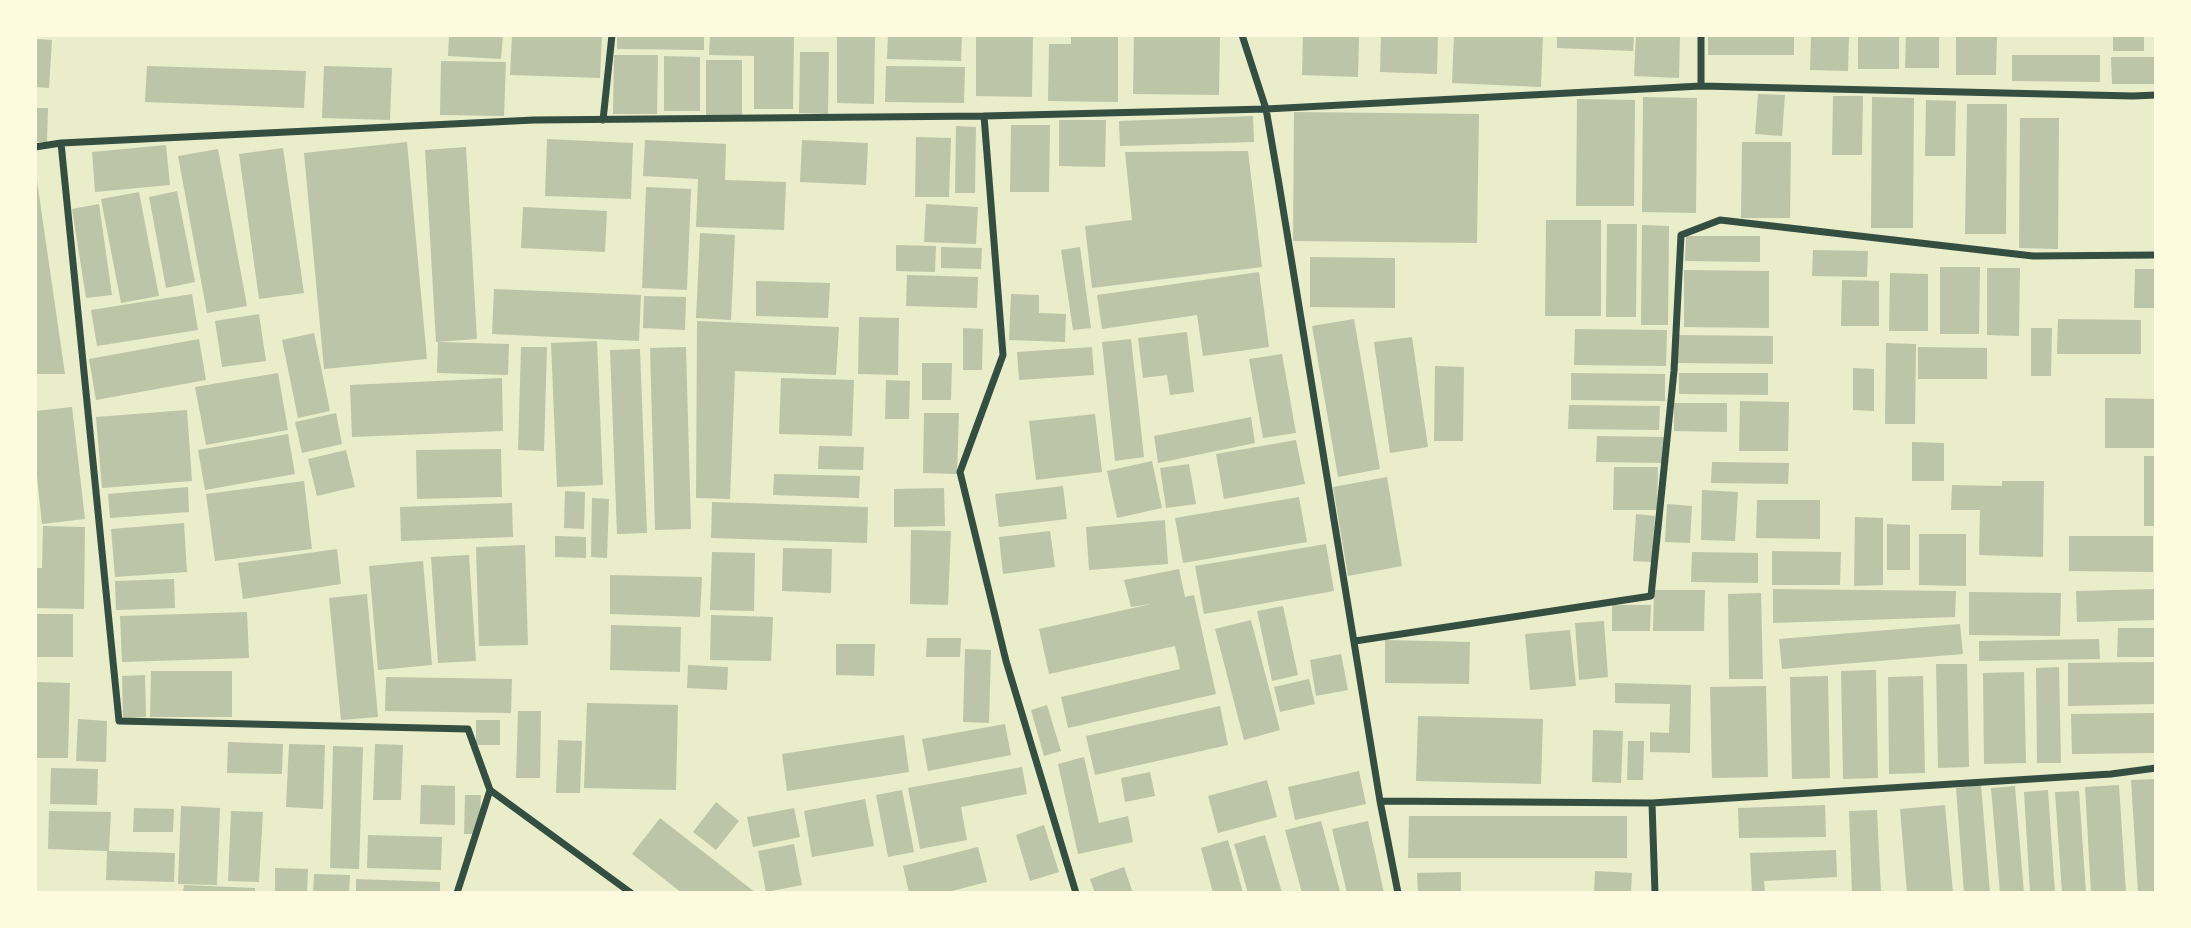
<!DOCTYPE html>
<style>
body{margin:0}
#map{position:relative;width:2191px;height:928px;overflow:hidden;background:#e9edc9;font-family:"Golos Text",sans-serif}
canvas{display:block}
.frame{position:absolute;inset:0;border:37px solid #fefae0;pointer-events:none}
</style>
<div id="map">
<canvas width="2191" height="928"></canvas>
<div class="frame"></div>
</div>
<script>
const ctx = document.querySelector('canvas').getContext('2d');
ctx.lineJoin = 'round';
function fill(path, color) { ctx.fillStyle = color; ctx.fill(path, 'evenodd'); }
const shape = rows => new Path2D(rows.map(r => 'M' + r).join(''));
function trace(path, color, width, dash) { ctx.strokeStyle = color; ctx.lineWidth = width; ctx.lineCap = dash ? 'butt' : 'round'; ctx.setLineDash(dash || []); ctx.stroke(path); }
const building = shape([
 [449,35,503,35,501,59,448,56],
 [512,35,602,35,600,78,510,75],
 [617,35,704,35,704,50,617,49],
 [710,35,794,35,793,109,754,109,754,56,709,55],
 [837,35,875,35,874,104,837,103],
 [888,35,962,35,961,61,887,59],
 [976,35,1033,35,1032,97,976,96],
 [1071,35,1118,35,1118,102,1048,101,1049,44,1071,44],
 [1134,35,1220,35,1219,95,1133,94],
 [1303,35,1359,35,1358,77,1302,75],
 [1381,35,1438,35,1437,74,1380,72],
 [1454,35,1543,35,1541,87,1452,83],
 [1557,35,1634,35,1633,51,1557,48],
 [1636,35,1680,35,1679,78,1634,76],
 [1708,35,1794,35,1794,55,1708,55],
 [1811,35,1849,35,1848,71,1810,70],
 [1858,35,1899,35,1899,69,1858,69],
 [1906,35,1939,35,1939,68,1905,68],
 [1956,35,1997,35,1996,75,1956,75],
 [2113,35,2144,35,2144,51,2113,51],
 [35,39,52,40,49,88,35,87],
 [800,52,829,52,828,114,799,113],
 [614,55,658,55,657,114,613,114],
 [2012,55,2100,55,2100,82,2012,81],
 [664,56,700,57,700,111,664,111],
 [2111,57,2156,57,2156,84,2112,84],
 [706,60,742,60,742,115,706,115],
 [441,61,506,62,504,116,440,115],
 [147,66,306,71,304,108,145,102],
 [324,66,392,68,390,120,322,118],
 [886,66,965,67,964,103,885,102],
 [1758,94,1785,95,1782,136,1755,134],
 [1833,96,1863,96,1862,155,1832,155],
 [1643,97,1697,98,1696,213,1642,212],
 [1872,97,1914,98,1913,228,1871,228],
 [1577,99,1635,100,1634,206,1576,206],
 [1926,100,1956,101,1955,156,1925,156],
 [1967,104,2007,104,2006,234,1965,234],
 [35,108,48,108,47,142,35,142],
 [1294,112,1479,114,1477,243,1293,241],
 [1253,116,1254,142,1120,146,1119,121],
 [2020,118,2059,118,2058,249,2019,248],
 [1059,120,1106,120,1105,167,1059,166],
 [1011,125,1050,125,1049,192,1010,192],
 [956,126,976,127,975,193,955,193],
 [916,137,951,138,949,197,915,197],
 [547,139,633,143,631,199,545,196],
 [645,140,726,144,725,180,786,182,784,230,696,227,698,179,643,176],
 [802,140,868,143,866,185,800,182],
 [407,142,427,359,324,369,304,153],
 [1742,142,1791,142,1790,218,1741,218],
 [166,145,170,185,95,192,92,152],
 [466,147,477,339,436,342,425,150],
 [283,148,304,293,259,299,239,154],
 [218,149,247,306,207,313,178,156],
 [1248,151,1262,267,1092,288,1085,226,1132,220,1125,152],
 [37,181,65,374,35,374,35,182],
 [646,187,691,189,687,290,642,288],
 [177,191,195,282,166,288,149,197],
 [139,192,159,296,121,303,101,199],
 [99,204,112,295,86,298,72,209],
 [926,204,978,207,976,244,924,242],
 [523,207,607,211,605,252,521,248],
 [1546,220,1601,220,1601,316,1545,316],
 [1607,224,1637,224,1636,317,1606,317],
 [1642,225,1669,226,1668,325,1641,325],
 [700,233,735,235,731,320,696,318],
 [1686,236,1760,236,1760,262,1685,261],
 [896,245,936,246,935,272,896,271],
 [941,247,982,248,981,269,941,268],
 [1080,247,1091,328,1073,330,1061,250],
 [1813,250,1868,251,1867,277,1812,276],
 [1310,257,1395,258,1395,308,1310,307],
 [1940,267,1980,267,1979,334,1940,334],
 [1987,268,2020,268,2019,336,1987,335],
 [2135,269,2156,269,2156,308,2134,308],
 [1684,270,1769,271,1769,328,1684,327],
 [1259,272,1269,347,1203,356,1197,315,1102,329,1097,295],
 [1890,273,1928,274,1928,331,1889,331],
 [907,275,978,277,977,308,906,306],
 [1842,280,1879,281,1879,326,1841,326],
 [756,281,830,283,828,318,756,316],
 [494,289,641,295,639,341,492,334],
 [192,294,198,330,97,346,91,310],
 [1011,294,1039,295,1039,313,1066,314,1065,342,1009,340],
 [644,296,686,297,685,330,643,328],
 [259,314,266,361,222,367,215,321],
 [859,317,899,318,898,375,858,374],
 [1354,319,1380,469,1338,477,1312,326],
 [2058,319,2141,320,2141,354,2057,354],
 [697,321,839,327,836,375,735,371,730,499,696,498],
 [963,328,983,329,982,370,963,370],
 [2031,328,2052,328,2051,376,2031,376],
 [1575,329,1667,330,1666,366,1574,365],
 [1187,332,1194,392,1170,395,1167,375,1143,378,1138,338],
 [314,333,330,411,298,418,282,340],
 [1678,335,1773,336,1773,364,1678,363],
 [1412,337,1428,447,1390,453,1374,342],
 [199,339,206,380,96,400,89,359],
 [1131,339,1144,457,1115,461,1102,342],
 [597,341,603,485,557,487,551,343],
 [438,342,509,344,508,375,437,373],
 [1886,343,1916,344,1915,424,1885,424],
 [521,347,547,347,544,451,518,450],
 [686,347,691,529,655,530,650,348],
 [1092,347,1094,375,1019,380,1017,352],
 [1918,347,1987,348,1987,379,1918,379],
 [640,349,647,533,617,534,610,350],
 [1282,354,1296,433,1263,438,1249,359],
 [922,363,952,363,951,400,922,400],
 [1435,366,1464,367,1463,441,1434,441],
 [1853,368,1874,369,1874,411,1853,410],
 [278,373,288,430,206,445,195,387],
 [1571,373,1665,374,1665,401,1571,400],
 [1679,373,1768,373,1768,395,1679,394],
 [502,378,503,431,352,437,350,385],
 [781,378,854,380,852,436,779,434],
 [886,380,910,381,909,419,885,419],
 [2105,398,2156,399,2156,448,2105,448],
 [1740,401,1789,402,1788,451,1739,451],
 [1674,403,1727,403,1727,432,1674,431],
 [1569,405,1660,406,1659,430,1568,429],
 [72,407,85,519,42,524,35,458,35,411],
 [187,410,192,481,102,488,96,417],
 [336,413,342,444,302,453,295,422],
 [924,413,959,413,957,474,923,473],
 [1095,414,1102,472,1036,480,1029,421],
 [1251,417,1255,443,1158,463,1154,436],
 [288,434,295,474,205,490,198,450],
 [1597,436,1664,437,1664,463,1596,462],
 [1296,440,1305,484,1224,499,1216,454],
 [1912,442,1944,443,1944,481,1912,481],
 [819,446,864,447,863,470,818,469],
 [501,449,502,497,417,499,416,450],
 [346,450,355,487,317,496,308,459],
 [2144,456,2156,456,2156,526,2144,526],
 [1152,461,1162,508,1117,518,1107,471],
 [1712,462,1789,463,1788,484,1711,483],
 [1189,464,1196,504,1166,508,1160,468],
 [1614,467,1658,467,1657,510,1613,510],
 [774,474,860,476,859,498,773,495],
 [1387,477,1402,566,1348,576,1333,487],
 [304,481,312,549,215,561,206,494],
 [2002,481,2044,481,2043,557,1979,555,1980,510,1951,510,1952,485,2002,486],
 [1063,486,1067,519,999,527,995,494],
 [188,487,189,512,110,518,108,494],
 [944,488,945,526,894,527,894,489],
 [1702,490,1738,492,1735,541,1701,540],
 [565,491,585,492,584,529,564,528],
 [1299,497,1307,542,1183,563,1175,518],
 [592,498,609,499,607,558,591,557],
 [1757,500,1820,500,1820,539,1756,538],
 [712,502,868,507,867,543,711,538],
 [512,503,513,537,401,541,400,507],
 [1667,504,1692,506,1690,543,1665,542],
 [1636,514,1655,516,1652,562,1633,561],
 [1855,517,1883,518,1883,585,1854,586],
 [1165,520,1168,564,1089,570,1086,527],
 [184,523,187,572,115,577,111,529],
 [1887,524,1910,525,1910,570,1887,570],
 [43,526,85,527,84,609,35,608,35,568,42,568],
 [911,530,951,531,948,605,910,604],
 [1050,531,1055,567,1003,574,999,537],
 [1919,534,1966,534,1966,586,1919,585],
 [555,536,586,537,586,558,555,557],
 [2069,536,2153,536,2153,572,2069,571],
 [1326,544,1334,591,1204,614,1195,566],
 [525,545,528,645,479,646,476,547],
 [783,548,832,549,831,593,782,591],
 [337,549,341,584,243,599,238,563],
 [1772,551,1841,552,1840,585,1772,585],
 [712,552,755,553,754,611,710,610],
 [1692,552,1758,553,1758,583,1691,582],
 [469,555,476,661,438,663,431,557],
 [423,561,432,665,378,670,369,566],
 [1179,569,1185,597,1194,595,1216,694,1068,728,1061,697,1180,669,1175,646,1049,674,1039,629,1151,604,1131,607,1124,580],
 [610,575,702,577,700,617,610,614],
 [174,579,175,608,116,610,115,581],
 [1773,589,1956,591,1955,617,1773,623],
 [2156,589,2156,620,2077,622,2076,591],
 [1654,590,1705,590,1704,631,1653,631],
 [1969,592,2061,593,2060,636,1969,635],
 [1761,593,1763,679,1729,679,1728,594],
 [367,594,378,717,341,720,329,598],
 [1612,605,1651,605,1650,631,1612,631],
 [1283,606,1298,675,1272,681,1257,611],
 [247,612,249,658,122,662,120,616],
 [35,614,73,614,73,657,35,657],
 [711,615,773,617,771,661,710,660],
 [1251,620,1280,730,1244,740,1215,629],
 [1604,621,1608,677,1579,680,1575,623],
 [1960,624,1963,654,1782,669,1779,639],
 [611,625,681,627,680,672,610,670],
 [2118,628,2156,628,2156,657,2117,657],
 [1570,630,1576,686,1530,690,1525,634],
 [927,638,961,638,960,657,926,657],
 [2099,639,2100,659,1979,661,1979,641],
 [1385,640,1470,642,1469,684,1385,683],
 [836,644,875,644,874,676,836,675],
 [965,649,991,650,989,723,963,722],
 [1341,654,1348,690,1316,696,1310,660],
 [2156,662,2156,704,2068,706,2068,663],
 [1936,664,1967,664,1969,767,1938,768],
 [688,665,728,667,727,690,687,688],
 [2059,667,2061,763,2037,763,2036,668],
 [1876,670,1878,778,1843,779,1841,671],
 [151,671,232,671,232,717,150,717],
 [2024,672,2026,763,1984,764,1983,673],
 [145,675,146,717,123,718,122,676],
 [1828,676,1830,778,1792,779,1790,677],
 [1923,676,1925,773,1889,774,1888,677],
 [386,677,512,679,511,713,385,711],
 [1309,679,1315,704,1280,712,1274,687],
 [36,682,70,683,68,758,35,758],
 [1615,683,1691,685,1690,753,1650,752,1650,732,1669,733,1670,704,1615,703],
 [1766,686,1768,777,1712,778,1710,687],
 [587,703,678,705,676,790,584,788],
 [1047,705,1061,751,1044,756,1031,710],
 [1220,706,1228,745,1095,775,1086,736],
 [518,711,541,711,540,778,516,778],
 [2156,713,2156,753,2072,754,2071,714],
 [1418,716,1543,719,1541,784,1416,781],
 [78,719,107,721,106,762,76,761],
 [476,720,500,720,500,745,476,745],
 [1005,724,1011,755,928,771,922,739],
 [1593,730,1623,731,1621,783,1592,782],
 [904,735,909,772,787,791,782,754],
 [558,740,582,741,580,793,556,793],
 [1628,741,1644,741,1643,780,1627,780],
 [228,742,283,744,282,774,227,773],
 [289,744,325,745,323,809,286,807],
 [375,744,403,745,401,800,373,800],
 [333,746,363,747,359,869,330,868],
 [1084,757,1099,823,1128,816,1133,842,1078,854,1058,764],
 [1022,767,1027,794,961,807,967,840,920,849,908,788],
 [51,768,98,769,97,805,50,804],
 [1359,771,1366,804,1295,820,1288,787],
 [1150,772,1155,796,1125,802,1121,778],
 [2156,779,2156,893,2138,893,2131,780],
 [1267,780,1277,817,1218,833,1208,796],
 [421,785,455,786,455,825,420,824],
 [1981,785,1990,893,1964,893,1956,788],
 [2119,785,2126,893,2091,893,2085,787],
 [2015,786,2024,893,2000,893,1991,788],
 [902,790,914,852,888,857,876,795],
 [2048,790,2055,893,2030,893,2024,792],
 [2079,791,2086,893,2062,893,2055,792],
 [465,795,481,795,479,834,464,834],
 [865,799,874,846,812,857,804,811],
 [716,802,739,821,716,850,693,832],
 [1825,805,1826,837,1739,838,1738,808],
 [1945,805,1953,893,1907,893,1900,809],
 [181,806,220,808,217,885,178,884],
 [134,808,174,809,173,832,133,832],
 [794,808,800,837,753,847,747,817],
 [1877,810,1881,893,1852,893,1849,811],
 [49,811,111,812,109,851,175,853,174,882,106,880,107,851,48,849],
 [231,811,263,812,259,882,228,881],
 [1409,816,1627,816,1627,858,1408,858],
 [660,818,756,893,682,893,632,854],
 [1321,821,1340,891,1302,893,1285,830],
 [1368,821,1384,893,1347,893,1332,829],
 [1044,825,1059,872,1030,881,1016,835],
 [368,835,442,837,441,870,367,868],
 [1265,835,1282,893,1248,893,1234,844],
 [1228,840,1243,893,1213,893,1201,848],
 [794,844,802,885,766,892,758,851],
 [978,847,987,882,944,893,909,893,903,866],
 [1836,850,1837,877,1764,881,1765,893,1752,893,1750,853],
 [1124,867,1133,893,1095,893,1090,879],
 [275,868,308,869,307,893,275,893],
 [1595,871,1632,873,1631,893,1594,893],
 [1461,872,1461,893,1418,893,1417,873],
 [314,874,350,875,349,893,313,893],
 [356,879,440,882,440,893,356,893],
 [184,885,255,888,255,893,183,893]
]);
const minor = shape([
 [1242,35,1266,109,1279,184,1380,801,1398,893],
 [1701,86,1701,35],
 [984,116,1003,355,960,472,1006,661,1076,893],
 [603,120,612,35],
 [61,143,119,721,468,729,490,790,457,893],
 [35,147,61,143,534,120,984,116,1266,109,1701,86,2133,96,2156,95],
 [1355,641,1651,596,1674,371,1681,235,1720,220,2033,256,2156,255],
 [490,790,631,893],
 [1380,801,1652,803,2111,774,2156,768],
 [1652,803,1655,893]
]);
fill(building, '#bcc5a7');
trace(minor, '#344e41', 7);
</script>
